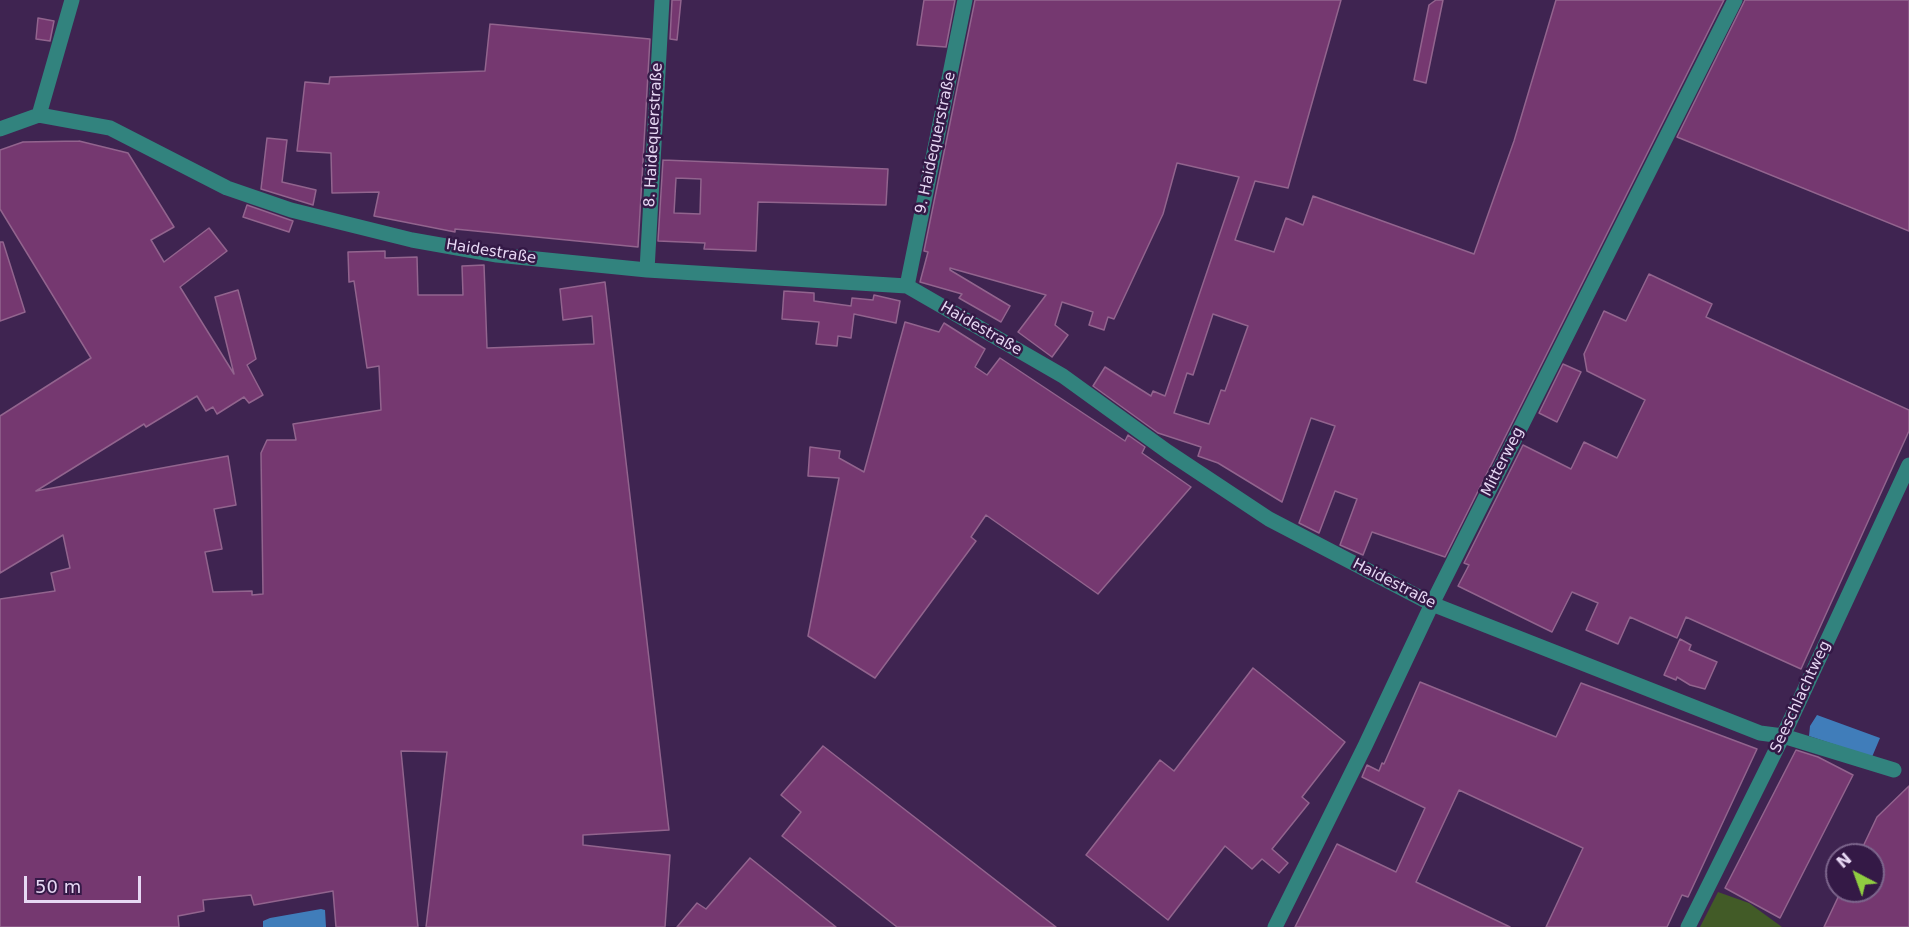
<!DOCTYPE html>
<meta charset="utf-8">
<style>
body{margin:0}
#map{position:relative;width:1909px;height:927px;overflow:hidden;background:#3f2451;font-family:"DejaVu Sans",sans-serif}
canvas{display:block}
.north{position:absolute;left:1825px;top:843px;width:60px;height:60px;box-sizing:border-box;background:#341946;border:2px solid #7c658c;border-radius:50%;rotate:319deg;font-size:16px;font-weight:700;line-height:24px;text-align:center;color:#e7d8f4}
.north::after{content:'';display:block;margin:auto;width:21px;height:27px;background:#90cd41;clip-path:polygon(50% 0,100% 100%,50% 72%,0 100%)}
.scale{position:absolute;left:24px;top:876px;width:117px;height:27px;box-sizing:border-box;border:3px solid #e7d8f4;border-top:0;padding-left:8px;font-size:18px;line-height:21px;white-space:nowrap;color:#e7d8f4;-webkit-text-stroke:4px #341946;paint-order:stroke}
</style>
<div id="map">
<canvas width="1909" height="927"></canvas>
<div class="north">N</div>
<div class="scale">50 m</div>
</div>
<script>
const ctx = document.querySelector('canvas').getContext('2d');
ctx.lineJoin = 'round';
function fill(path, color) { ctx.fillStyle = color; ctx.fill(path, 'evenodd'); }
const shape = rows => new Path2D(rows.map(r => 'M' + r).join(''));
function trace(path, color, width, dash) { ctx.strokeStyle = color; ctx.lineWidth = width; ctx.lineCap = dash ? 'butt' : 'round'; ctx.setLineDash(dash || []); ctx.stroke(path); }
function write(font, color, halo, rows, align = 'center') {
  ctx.font = font + ' "DejaVu Sans",sans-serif'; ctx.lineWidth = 5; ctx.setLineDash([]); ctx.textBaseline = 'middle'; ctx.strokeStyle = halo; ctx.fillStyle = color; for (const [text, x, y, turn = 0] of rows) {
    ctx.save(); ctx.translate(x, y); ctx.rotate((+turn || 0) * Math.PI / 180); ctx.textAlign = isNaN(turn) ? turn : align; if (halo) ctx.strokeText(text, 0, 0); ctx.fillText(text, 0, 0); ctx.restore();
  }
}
const green = shape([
 [1718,892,1749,903,1782,927,1700,927]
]);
const water = shape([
 [1817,715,1880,738,1872,757,1809,736,1810,726],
 [321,909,325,910,326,927,263,927,263,921,270,918]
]);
const building = shape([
 [672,0,681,0,677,40,670,39,672,0],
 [924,0,955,0,946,47,917,45,924,0],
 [975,0,1341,0,1288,188,1255,181,1235,240,1274,252,1286,218,1303,225,1313,196,1474,254,1514,141,1556,0,1724,0,1445,557,1372,532,1363,555,1340,545,1357,499,1335,491,1319,533,1299,523,1335,426,1311,418,1282,502,1218,463,1198,456,1201,447,1158,433,1093,386,1105,367,1151,396,1153,391,1165,396,1239,177,1177,163,1163,214,1114,319,1108,317,1104,330,1089,325,1093,312,1062,302,1055,325,1068,335,1052,357,1018,332,1046,295,950,268,950,270,1010,306,1001,322,959,298,962,294,920,282,928,252,924,251,975,0],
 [1213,314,1248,326,1225,391,1221,390,1209,424,1174,413,1187,373,1193,375,1213,314],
 [1436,0,1443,0,1426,83,1414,80,1429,5,1436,0],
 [1745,0,1909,0,1909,231,1677,137,1745,0],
 [38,18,54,21,50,41,36,39,38,18],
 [490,24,650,39,638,247,455,229,455,232,374,216,379,192,332,193,331,153,297,151,305,82,329,84,330,77,485,71,490,24],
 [267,138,287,140,282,182,316,190,313,205,261,189,267,138],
 [79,141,128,153,174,227,151,240,164,262,209,228,227,251,180,287,234,374,215,297,238,290,256,359,247,365,263,395,249,403,244,397,217,414,213,407,206,411,197,396,146,427,144,424,36,491,228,456,236,505,214,509,222,549,205,552,213,592,252,591,252,595,263,594,261,453,267,440,296,440,293,424,381,410,379,366,367,368,354,281,349,282,348,252,385,251,385,258,417,257,418,295,463,295,462,266,484,265,487,348,594,344,592,316,563,320,560,289,605,282,669,830,583,835,583,845,670,855,665,927,426,927,447,752,401,751,418,927,336,927,333,891,254,905,251,895,203,900,204,911,178,916,179,927,0,927,0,599,55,591,51,573,70,568,63,535,0,573,0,416,91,358,0,209,0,150,23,142,79,141],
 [663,160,888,169,886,205,758,202,756,251,704,249,705,243,658,241,663,160],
 [676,178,701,179,700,214,674,213,676,178],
 [247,205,293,221,289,232,243,217,247,205],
 [0,242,3,242,25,312,0,321,0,242],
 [1649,274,1712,304,1706,317,1909,410,1909,431,1801,669,1686,617,1677,638,1630,617,1618,644,1586,630,1598,603,1572,592,1552,632,1458,586,1469,565,1464,563,1523,445,1571,469,1584,442,1617,458,1645,400,1587,371,1584,354,1604,311,1626,321,1649,274],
 [784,291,814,293,814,301,851,306,852,298,873,300,874,295,900,301,896,323,854,314,851,338,838,336,837,346,816,344,819,322,782,319,784,291],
 [905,322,939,332,944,323,985,349,975,367,987,375,1000,358,1125,441,1128,435,1145,447,1142,453,1191,487,1098,594,986,515,971,537,976,541,875,678,808,636,839,478,808,476,810,447,840,451,839,458,864,472,905,322],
 [1563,364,1581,372,1557,422,1539,413,1563,364],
 [1680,639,1691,645,1689,650,1717,662,1705,689,1690,685,1677,677,1676,680,1664,675,1680,639],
 [1253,668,1345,742,1302,797,1309,803,1272,849,1288,863,1279,873,1262,859,1252,869,1225,846,1168,920,1086,855,1160,760,1174,771,1253,668],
 [1420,682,1556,737,1581,683,1757,749,1688,897,1682,895,1667,927,1546,927,1583,848,1459,790,1416,882,1510,927,1295,927,1337,844,1396,872,1425,808,1362,777,1367,765,1379,771,1382,763,1384,764,1420,682],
 [823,746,1056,927,897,927,782,836,801,812,781,795,823,746],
 [1796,750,1818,757,1853,775,1780,918,1725,888,1796,750],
 [1909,786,1909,927,1824,927,1841,891,1873,891,1873,855,1859,855,1877,817,1909,786],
 [750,858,836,927,677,927,697,903,706,909,750,858]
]);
const minor = shape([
 [39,115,72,0],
 [0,129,39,115,110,128,227,188,291,210,412,240,497,255,647,270,907,286,1063,376,1168,452,1269,519,1432,604,1760,733,1783,736,1894,770],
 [647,270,662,0],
 [907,286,965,0],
 [1275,927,1365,746,1432,604,1735,0],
 [1688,927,1783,736,1909,465]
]);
const streetNames = [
 ["8. Haidequerstraße",654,135,-87],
 ["9. Haidequerstraße",936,143,-78],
 ["Haidestraße",491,252,9],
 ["Haidestraße",981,329,30],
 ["Mitterweg",1503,462,-63],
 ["Haidestraße",1394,584,27],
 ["Seeschlachtweg",1801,697,-65]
];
fill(green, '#425b27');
fill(water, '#407dba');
fill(building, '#753870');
trace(building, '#92648e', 1.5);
trace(minor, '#32837e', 15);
write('15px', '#e7d8f4', '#341946', streetNames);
</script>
